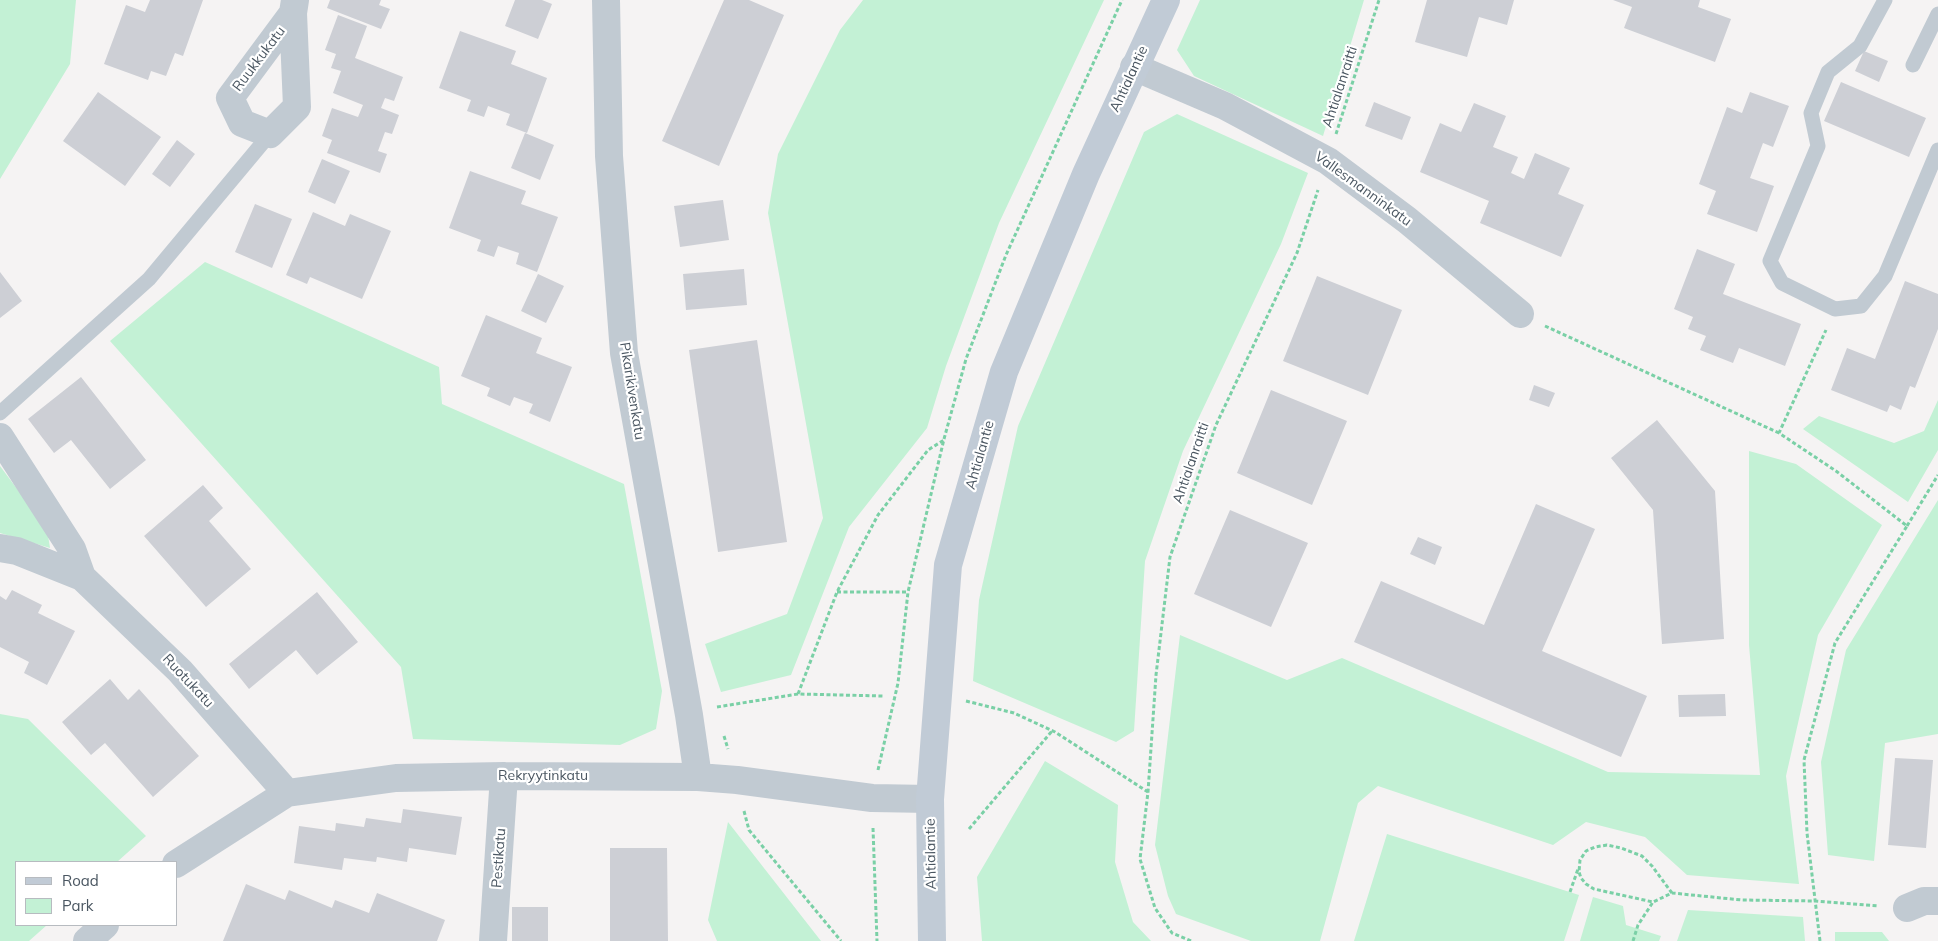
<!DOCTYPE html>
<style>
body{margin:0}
#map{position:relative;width:1938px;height:941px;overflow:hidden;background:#f5f3f3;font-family:Mulish,sans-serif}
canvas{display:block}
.legend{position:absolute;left:15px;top:861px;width:162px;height:65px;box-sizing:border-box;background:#fff;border:1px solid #b7bbc0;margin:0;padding:6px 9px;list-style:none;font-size:15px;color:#4a5661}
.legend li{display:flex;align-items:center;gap:10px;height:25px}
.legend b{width:25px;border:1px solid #b7bbc0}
</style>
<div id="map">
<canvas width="1938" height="941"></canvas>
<ul class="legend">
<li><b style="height:6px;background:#c1cbd6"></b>Road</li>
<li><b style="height:14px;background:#c3f1d5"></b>Park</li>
</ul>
</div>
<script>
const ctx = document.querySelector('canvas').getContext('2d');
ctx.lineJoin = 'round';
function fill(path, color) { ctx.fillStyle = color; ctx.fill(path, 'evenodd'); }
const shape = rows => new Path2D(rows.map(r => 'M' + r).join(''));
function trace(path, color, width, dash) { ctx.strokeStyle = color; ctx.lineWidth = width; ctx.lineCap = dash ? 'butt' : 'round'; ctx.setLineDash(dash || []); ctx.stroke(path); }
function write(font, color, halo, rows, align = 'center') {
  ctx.font = font + ' Mulish,sans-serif'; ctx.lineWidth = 4.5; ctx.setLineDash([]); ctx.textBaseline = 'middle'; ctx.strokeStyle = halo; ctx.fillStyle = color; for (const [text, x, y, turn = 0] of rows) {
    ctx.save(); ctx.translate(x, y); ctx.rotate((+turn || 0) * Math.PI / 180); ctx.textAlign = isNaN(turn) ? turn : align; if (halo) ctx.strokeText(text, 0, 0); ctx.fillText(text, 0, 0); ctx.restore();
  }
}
const green = shape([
 [0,0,76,0,70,64,0,179],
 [863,0,1104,0,999,223,946,366,927,428,849,527,791,675,721,692,705,644,787,614,823,518,768,213,778,154,840,30],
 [1200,0,1364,0,1323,136,1194,76,1177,50],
 [1177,114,1308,173,1281,244,1183,451,1145,561,1134,731,1116,742,973,681,979,600,1018,426,1144,132],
 [205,262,439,367,442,404,624,484,662,691,656,729,620,745,413,739,401,667,110,341],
 [1938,400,1938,450,1908,502,1803,429,1819,416,1894,443,1924,431],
 [1749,451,1796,464,1882,525,1818,635,1786,776,1799,884,1687,875,1645,837,1586,822,1553,845,1378,786,1358,803,1320,941,1251,941,1176,914,1168,896,1155,845,1180,635,1287,680,1342,658,1608,772,1760,775,1749,645],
 [0,466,47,529,50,548,0,533],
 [1938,500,1938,734,1885,743,1874,861,1828,855,1821,762,1846,650],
 [0,714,28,719,146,836,117,862,16,862,16,925,47,925,29,941,0,941],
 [1045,761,1118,805,1115,862,1133,922,1151,941,982,941,977,877],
 [728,822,821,941,717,941,708,920],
 [1387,834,1579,895,1564,941,1354,941],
 [1593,897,1623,906,1626,925,1661,936,1659,941,1580,941],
 [1688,910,1803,917,1805,941,1677,941],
 [1835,932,1882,932,1889,941,1835,941]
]);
const building = shape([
 [150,0,203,0,183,56,175,53,166,76,151,71,148,80,104,64,126,5,145,12],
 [330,0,381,0,379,5,390,9,381,29,327,8],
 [515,0,542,0,552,4,538,39,505,26],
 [724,0,749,0,784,15,719,166,662,141],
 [1427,0,1514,0,1507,25,1479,17,1467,57,1415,42],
 [1613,0,1700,0,1698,7,1731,19,1715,62,1624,28,1632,7],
 [338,15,367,26,355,58,403,77,394,101,385,98,381,108,399,115,392,134,385,132,378,151,387,154,380,173,327,153,332,140,322,136,332,108,358,117,363,105,333,93,341,71,331,68,336,54,325,50],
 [460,31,516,51,511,64,547,78,527,133,506,125,510,114,488,106,484,117,467,111,471,100,439,88],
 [1864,51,1888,61,1879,82,1855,71],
 [1841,82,1926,118,1909,157,1824,121],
 [98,92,161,137,125,186,63,141],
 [1750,92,1789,106,1773,147,1763,143,1750,178,1774,186,1757,232,1707,214,1716,191,1699,184,1727,107,1742,113],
 [1374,102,1411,117,1402,140,1365,126],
 [1474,103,1506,116,1493,147,1518,157,1511,173,1524,179,1535,153,1570,168,1558,194,1584,205,1561,257,1480,223,1489,201,1420,172,1440,123,1461,132],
 [525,133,554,145,540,180,511,168],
 [177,140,195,154,170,187,152,174],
 [322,159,350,171,335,204,308,192],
 [470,171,526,191,521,204,558,217,537,272,516,264,519,253,498,246,494,257,477,251,481,240,449,228],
 [723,200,729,240,680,247,674,206],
 [255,204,292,219,272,268,235,252],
 [313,212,345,226,350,214,391,231,362,299,310,277,307,284,286,275],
 [1697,249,1735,264,1723,294,1801,324,1785,366,1739,348,1733,363,1700,350,1706,336,1688,329,1693,317,1674,309],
 [744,269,747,305,686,310,683,274],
 [0,272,22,301,0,318],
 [538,274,564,286,546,323,521,311],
 [1317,276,1402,310,1368,395,1283,361],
 [1905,281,1938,294,1938,329,1915,388,1910,386,1901,410,1890,405,1887,412,1831,390,1847,348,1875,359],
 [486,315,542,338,536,353,572,367,550,422,529,413,533,404,514,397,510,406,487,396,490,388,461,376],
 [757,340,787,542,718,552,689,350],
 [81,377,146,460,110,489,71,440,54,453,28,419],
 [1534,385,1555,393,1549,407,1529,400],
 [1271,390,1347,421,1312,505,1237,473],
 [1657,420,1715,491,1724,639,1662,644,1653,510,1611,458],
 [203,485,223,508,209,521,251,569,206,607,144,536],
 [1536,504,1595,529,1542,651,1647,696,1621,757,1354,642,1381,581,1484,625],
 [1230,510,1308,543,1271,627,1194,594],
 [1418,537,1442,547,1435,565,1410,554],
 [12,590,42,605,38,613,75,631,47,685,24,673,29,662,0,647,0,596,6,600],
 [317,592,358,642,317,675,296,650,249,689,229,664],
 [110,679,128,700,139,689,199,756,153,797,105,743,91,755,62,722],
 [1725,694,1726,716,1679,717,1678,695],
 [1895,758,1933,760,1926,848,1888,845],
 [403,809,462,817,456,855,409,848,407,862,377,857,376,862,344,858,342,870,294,863,299,826,335,831,336,823,364,827,366,818,401,823],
 [610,848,667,848,668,941,610,941],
 [246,884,285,900,289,890,332,908,335,900,369,913,377,893,445,920,437,941,223,941],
 [512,907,548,907,548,941,512,941]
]);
const path = shape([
 [1336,134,1379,0],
 [1545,326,1779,433],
 [1907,526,1938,475],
 [837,592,908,592],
 [798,694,837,592,878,515,928,450,944,440],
 [966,701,1014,713,1055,732,1148,792],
 [717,707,798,694,883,696],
 [724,736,728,749],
 [878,770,898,683,908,592,944,439,966,359,1006,255,1122,0],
 [744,811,749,830,841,941],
 [873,828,877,941],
 [969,829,1052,731],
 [1570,892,1578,869],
 [1672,893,1652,866,1642,856,1621,848,1607,845,1595,847,1586,851,1580,860,1579,872,1581,878,1586,884,1594,889,1653,902,1672,893,1742,900,1815,901,1879,906],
 [1191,941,1172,933,1155,908,1140,859,1148,792,1156,675,1170,557,1216,425,1297,253,1318,190],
 [1633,941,1638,925,1653,902],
 [1820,941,1807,833,1804,760,1835,643,1907,526,1836,471,1779,433,1826,330]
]);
const service = shape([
 [1885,0,1860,46,1828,72,1811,113,1818,146,1770,261,1782,283,1835,309,1861,306,1885,276,1938,150],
 [1913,65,1938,14],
 [0,413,149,279,270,134]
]);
const minor = shape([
 [606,0,609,156,624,353,689,715,698,777],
 [293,13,230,98,242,123,270,134,297,107,293,13,295,0],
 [1134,67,1225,106,1328,161,1407,220,1520,314],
 [0,437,72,549,82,577],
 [0,548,17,551,82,577,180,671,287,793],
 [176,864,287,793,396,778,504,776,698,777,737,780,872,798,930,799],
 [1907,908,1924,901,1938,901],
 [87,941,105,925],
 [493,941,504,776]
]);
const secondary = shape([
 [932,941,930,799,948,565,1004,372,1086,174,1166,0]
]);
const streetNames = [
 ["Ruukkukatu",259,59,-53],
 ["Ahtialantie",1129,79,-65],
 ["Ahtialanraitti",1340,87,-72],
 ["Vallesmanninkatu",1363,189,36],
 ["Pikarikivenkatu",632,391,81],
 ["Ahtialantie",980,455,-74],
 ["Ahtialanraitti",1191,463,-71],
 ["Ruotukatu",188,681,47],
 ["Rekryytinkatu",543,776],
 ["Ahtialantie",931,854,-91],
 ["Pestikatu",499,858,-86]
];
fill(green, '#c3f1d5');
fill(building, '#cdcfd5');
trace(path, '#7ad0a6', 3, [4, 2.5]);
trace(service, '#c1cad2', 15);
trace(minor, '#c1cad2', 28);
trace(secondary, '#c1cbd6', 28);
write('14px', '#4a5661', '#fff', streetNames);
</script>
